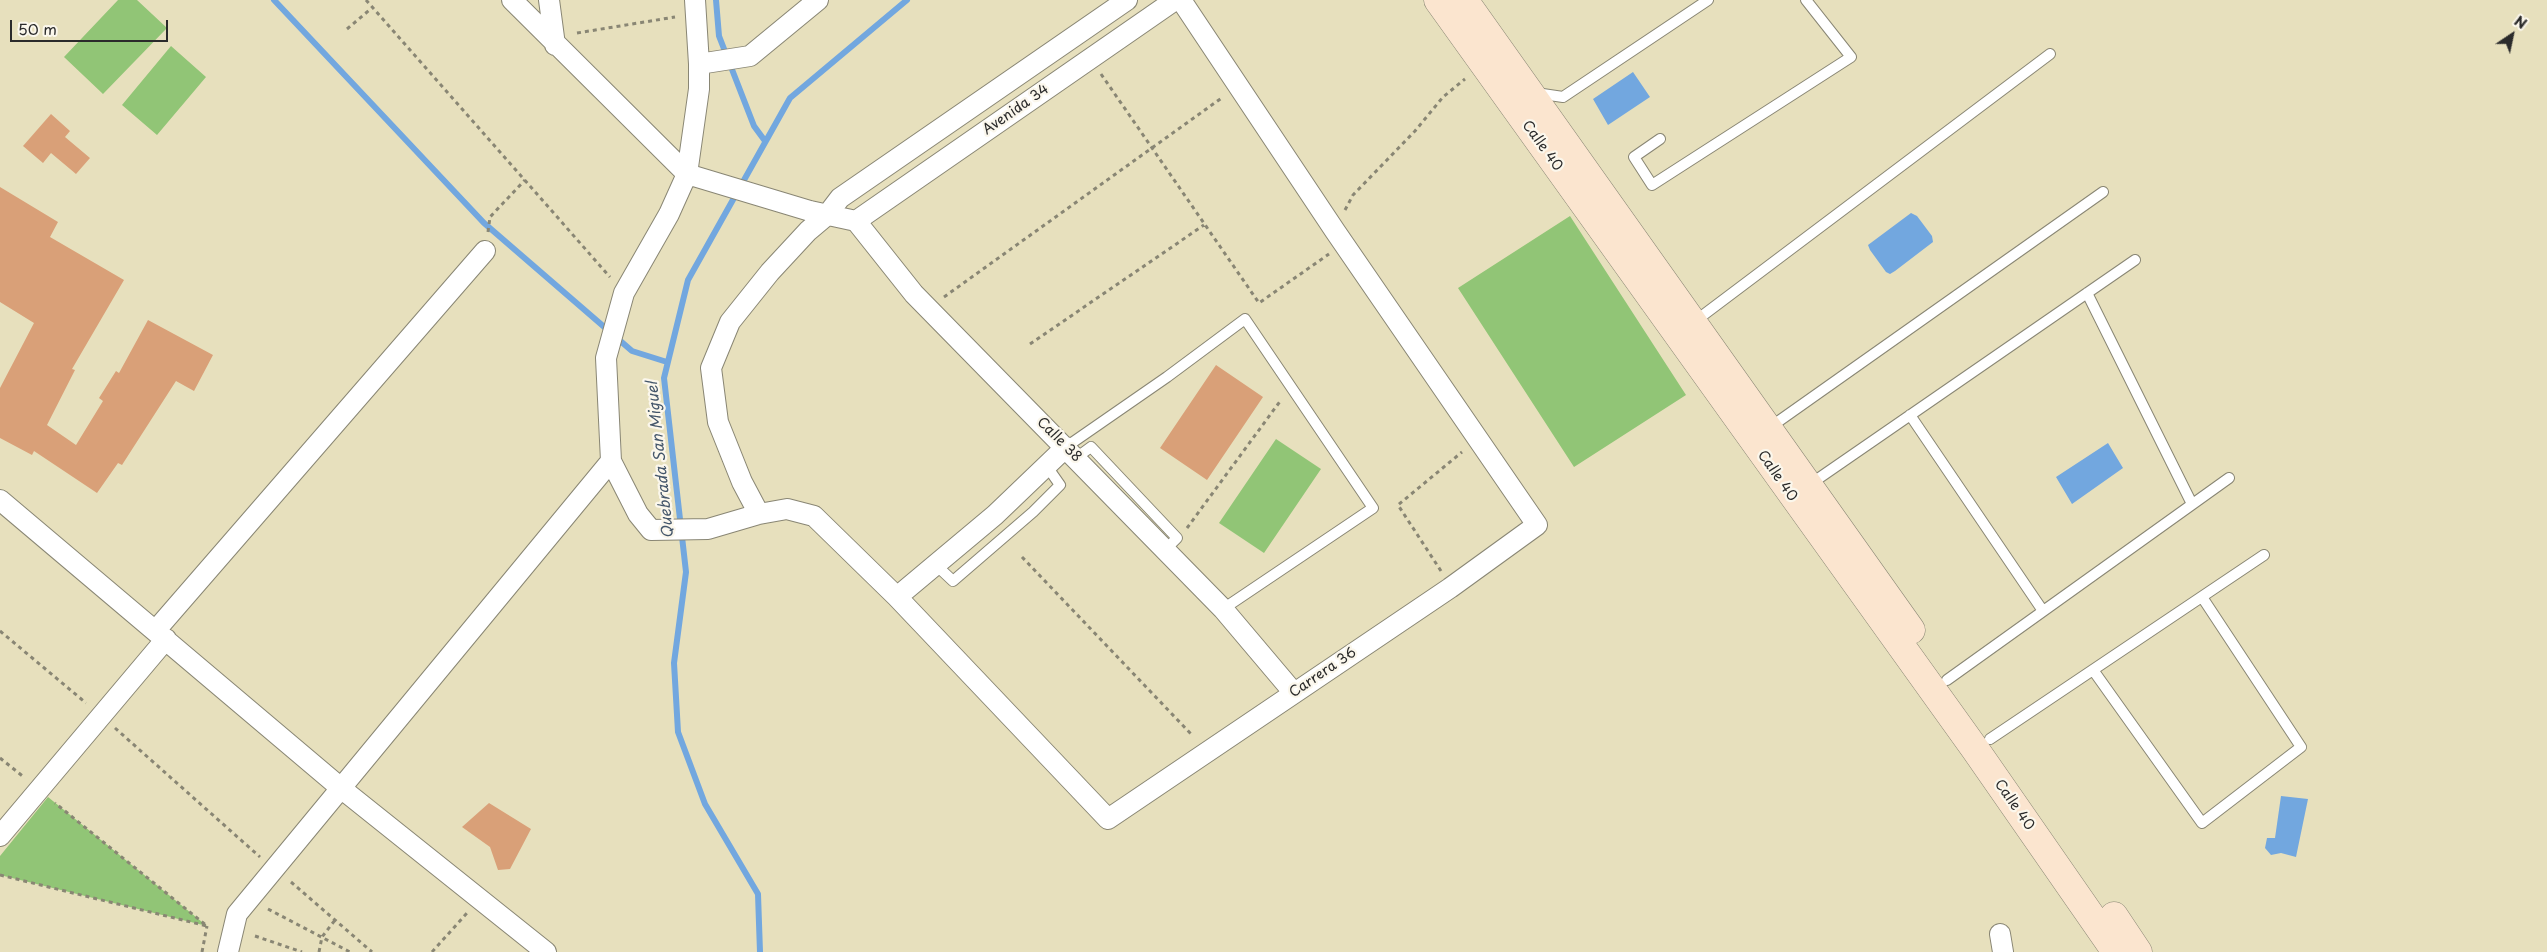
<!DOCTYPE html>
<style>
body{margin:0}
#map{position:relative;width:2547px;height:952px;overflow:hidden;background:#e7e0bd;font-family:"Playpen Sans",sans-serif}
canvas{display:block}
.north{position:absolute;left:2487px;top:10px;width:50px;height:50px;-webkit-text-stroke:4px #fbf7ec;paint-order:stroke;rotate:34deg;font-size:14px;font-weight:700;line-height:20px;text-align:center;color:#2b2b2b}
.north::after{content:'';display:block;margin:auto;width:18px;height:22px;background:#2b2b2b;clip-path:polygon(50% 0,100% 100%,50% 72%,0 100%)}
.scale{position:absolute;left:10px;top:20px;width:158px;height:22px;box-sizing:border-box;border:2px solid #2b2b2b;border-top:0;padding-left:6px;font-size:15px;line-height:18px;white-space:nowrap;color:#2b2b2b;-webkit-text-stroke:4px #fbf7ec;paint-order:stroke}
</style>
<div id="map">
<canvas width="2547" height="952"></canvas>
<div class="north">N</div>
<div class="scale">50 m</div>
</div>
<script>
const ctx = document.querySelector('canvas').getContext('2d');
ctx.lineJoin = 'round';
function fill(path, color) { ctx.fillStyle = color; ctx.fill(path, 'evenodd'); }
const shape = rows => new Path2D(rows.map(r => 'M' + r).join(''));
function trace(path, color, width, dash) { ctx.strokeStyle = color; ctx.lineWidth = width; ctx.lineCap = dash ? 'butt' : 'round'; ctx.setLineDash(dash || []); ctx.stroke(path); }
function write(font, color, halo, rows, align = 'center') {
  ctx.font = font + ' "Playpen Sans",sans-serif'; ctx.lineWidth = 4.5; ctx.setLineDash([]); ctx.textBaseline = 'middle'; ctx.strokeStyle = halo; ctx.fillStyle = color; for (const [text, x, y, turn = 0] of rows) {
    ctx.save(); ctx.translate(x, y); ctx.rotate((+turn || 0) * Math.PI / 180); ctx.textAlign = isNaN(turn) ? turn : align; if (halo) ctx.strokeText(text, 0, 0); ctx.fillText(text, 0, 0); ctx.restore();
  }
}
const green = shape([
 [118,0,137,0,167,28,103,94,64,57],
 [171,46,206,77,157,135,122,105],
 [1570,216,1686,395,1574,467,1458,288],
 [1276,439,1321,469,1264,553,1219,523],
 [48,797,207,926,0,875,0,856]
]);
const water = shape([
 [1633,72,1650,97,1608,125,1593,99],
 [1911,213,1917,216,1932,236,1933,242,1895,271,1890,274,1886,272,1870,250,1868,245],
 [2108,443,2123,468,2072,504,2056,477],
 [2281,796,2308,799,2296,857,2281,853,2271,855,2265,848,2267,838,2275,838]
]);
const stream = shape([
 [274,0,484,223,632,351,667,362],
 [716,0,719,36,754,126,765,141],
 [760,952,758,894,705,804,678,732,674,663,686,572,664,378,688,280,790,98,907,0]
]);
const building = shape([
 [51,114,70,131,65,137,90,158,76,174,51,153,43,163,23,146],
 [0,187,58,222,50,237,124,280,72,369,75,370,47,425,76,445,103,401,99,398,116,371,119,373,148,320,213,355,194,391,176,381,122,465,118,463,97,493,34,451,32,455,0,438,0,388,34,323,0,302],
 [1216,365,1263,397,1207,480,1160,448],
 [489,803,531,829,510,869,498,870,490,847,462,827]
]);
const path = shape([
 [366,0,610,277],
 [347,29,373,7],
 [577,33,675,17],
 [1101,74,1259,303,1329,254],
 [1345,210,1353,195,1415,131,1443,97,1465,79],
 [488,232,490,217,525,180],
 [944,297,1223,97],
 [1030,344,1204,225],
 [1187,528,1281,400],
 [1022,557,1192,735],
 [1441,571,1398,505,1462,452],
 [0,631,86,703],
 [115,728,260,857],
 [0,758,25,778],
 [0,875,207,926,55,803],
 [291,882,372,952],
 [268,909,350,952],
 [255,936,302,952],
 [202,952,207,926],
 [319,952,322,937,335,920],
 [432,952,467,913]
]);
const lane = shape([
 [1536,93,1563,97,1708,0],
 [1660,139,1634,157,1652,185,1851,57,1806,0],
 [2087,293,2192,504],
 [1694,322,2050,54],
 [1910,415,2043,611],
 [1769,428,2103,192],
 [1066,447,1167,377,1245,319,1373,508,1223,609],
 [1076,458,1091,447,1177,538,1166,549],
 [1809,485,2135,260],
 [936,565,953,581,1033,512,1060,485,1046,465],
 [2093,670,2202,823,2301,747,2202,597],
 [1947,680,2229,478],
 [1990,739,2264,555]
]);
const street = shape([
 [512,0,687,174,810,211,856,221,914,294,1223,609,1294,693],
 [549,0,555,45],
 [695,0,699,64],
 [818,0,750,56,699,64,699,89,687,174,669,214,624,293,606,358,611,461,638,514,651,530,708,529,759,514,787,509,814,516,897,597,1108,819,1450,588,1537,525,1335,231,1181,0],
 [856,221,1175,0],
 [0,500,342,789,546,952],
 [759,514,742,482,718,422,711,368,730,322,770,272,808,231,827,215,840,198,1127,0],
 [897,597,995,515,1066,447],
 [156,630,485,251],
 [0,836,166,639],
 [2000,934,2003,952],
 [228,952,237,914,611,461]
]);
const secondary = shape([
 [1438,0,1975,749,2116,952],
 [1464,0,1911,630],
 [2114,916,2138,952]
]);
const streetNames = [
 ["Avenida 34",1016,110,-35],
 ["Calle 40",1542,146,54],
 ["Calle 38",1059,440,45],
 ["Calle 40",1777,476,55],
 ["Carrera 36",1323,673,-34],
 ["Calle 40",2014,805,55]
];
const waterNames = [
 ["Quebrada San Miguel",661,460,-96]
];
fill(green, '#91c576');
fill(water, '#72a7df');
trace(stream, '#72a7df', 6);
fill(building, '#d9a078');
trace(lane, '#898674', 12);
trace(street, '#898674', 22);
trace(secondary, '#898674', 29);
trace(path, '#898674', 3, [4, 4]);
trace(lane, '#fff', 10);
trace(street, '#fff', 20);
trace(secondary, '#fbe5cf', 28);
write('14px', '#2b2b2b', '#fbf7ec', streetNames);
write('italic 15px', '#44566a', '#fbf7ec', waterNames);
</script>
